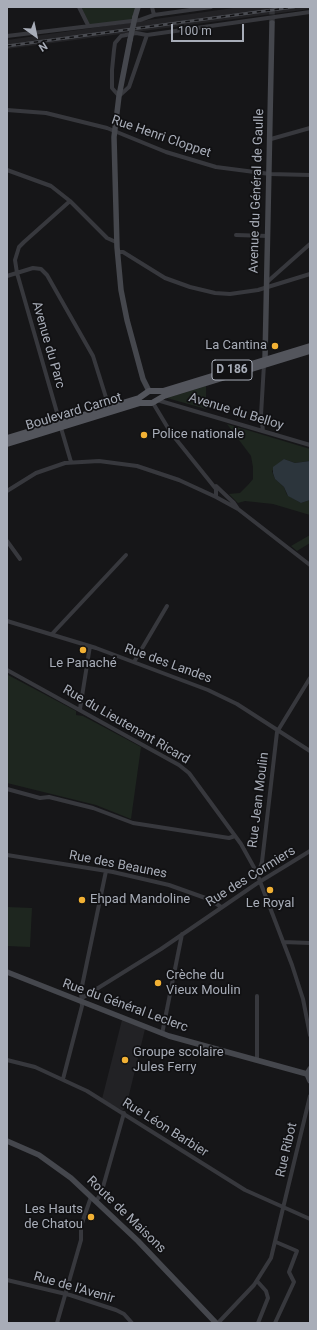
<!DOCTYPE html>
<meta charset="utf-8">
<style>
body{margin:0}
#map{position:relative;width:317px;height:1330px;overflow:hidden;background:#161618;font-family:Roboto,sans-serif}
canvas{display:block}
.frame{position:absolute;inset:0;border:8px solid #a8adb8;pointer-events:none}
.north{position:absolute;left:16px;top:16px;width:40px;height:40px;-webkit-text-stroke:3px #111113;paint-order:stroke;rotate:147deg;font-size:11px;font-weight:700;line-height:16px;text-align:center;color:#a8adb8}
.north::after{content:'';display:block;margin:auto;width:14px;height:18px;background:#a8adb8;clip-path:polygon(50% 0,100% 100%,50% 72%,0 100%)}
.scale{position:absolute;left:171px;top:24px;width:73px;height:18px;box-sizing:border-box;border:2px solid #a8adb8;border-top:0;padding-left:5px;font-size:12px;line-height:14px;white-space:nowrap;color:#a8adb8;-webkit-text-stroke:3px #111113;paint-order:stroke}
</style>
<div id="map">
<canvas width="317" height="1330"></canvas>
<div class="frame"></div>
<div class="north">N</div>
<div class="scale">100 m</div>
</div>
<script>
const ctx = document.querySelector('canvas').getContext('2d');
ctx.lineJoin = 'round';
function fill(path, color) { ctx.fillStyle = color; ctx.fill(path, 'evenodd'); }
const shape = rows => new Path2D(rows.map(r => 'M' + r).join(''));
function trace(path, color, width, dash) { ctx.strokeStyle = color; ctx.lineWidth = width; ctx.lineCap = dash ? 'butt' : 'round'; ctx.setLineDash(dash || []); ctx.stroke(path); }
function write(font, color, halo, rows, align = 'center') {
  ctx.font = font + ' Roboto,sans-serif'; ctx.lineWidth = 3.5; ctx.setLineDash([]); ctx.textBaseline = 'middle'; ctx.strokeStyle = halo; ctx.fillStyle = color; for (const [text, x, y, turn = 0] of rows) {
    ctx.save(); ctx.translate(x, y); ctx.rotate((+turn || 0) * Math.PI / 180); ctx.textAlign = isNaN(turn) ? turn : align; if (halo) ctx.strokeText(text, 0, 0); ctx.fillText(text, 0, 0); ctx.restore();
  }
}
const built = shape([
 [240,7,310,7,310,9,7,49,7,40],
 [122,1020,145,1029,128,1099,123,1111,102,1099]
]);
const green = shape([
 [79,7,138,7,134,21,88,25],
 [206,386,206,409,167,398],
 [227,424,310,449,310,461,295,463,284,459,272,471,275,479,284,487,287,495,301,503,310,500,310,515,273,504,245,501,238,503,229,494,240,493,248,485,253,479,253,467,251,456],
 [310,535,310,543,297,551,291,546],
 [8,675,76,711,76,715,83,716,141,747,131,819,96,805,7,783],
 [7,907,32,908,30,947,7,946]
]);
const water = shape([
 [284,459,295,463,310,461,310,500,301,503,288,496,284,487,275,479,273,473,273,467]
]);
const secondaryTunnel = shape([
 [272,23,272,7]
]);
const street = shape([
 [79,7,88,25],
 [152,7,154,15],
 [147,35,129,87,119,96,112,88,112,70,114,50,115,43,121,36,136,33,147,35,310,12],
 [7,36,140,20,154,15,211,7],
 [7,110,46,113,107,128,166,152,216,167,270,174,310,175],
 [271,139,310,128],
 [7,170,51,186,70,201,107,238,116,242],
 [236,235,268,236],
 [117,252,123,252,165,278,190,287,215,293,230,294,258,290,310,274],
 [7,276,33,268,41,269,47,275,93,356,109,407],
 [266,283,310,244],
 [157,400,310,445],
 [153,403,171,433,216,489,216,497],
 [60,423,17,273,15,260,19,247,24,242,70,201],
 [61,428,71,462],
 [263,431,261,415,264,364],
 [216,486,234,503,238,509],
 [7,491,36,473,65,463,99,461,137,466,179,480,216,497,238,509,310,565],
 [7,541,20,559],
 [7,621,96,648,208,690,237,704,310,751],
 [52,634,126,555],
 [134,662,167,606],
 [7,670,179,765,189,773,241,844,256,871,292,965,303,999,310,1035],
 [80,709,90,646],
 [7,789,40,798,49,797,93,808,133,823,229,838,235,836],
 [7,855,113,872,169,885,211,900,221,907],
 [256,871,260,868,262,862,277,732,310,678],
 [283,942,310,943],
 [257,996,257,1060],
 [82,998,161,949,256,884,310,851],
 [162,1034,182,934],
 [7,1060,35,1067,87,1091,245,1190,310,1219],
 [63,1079,82,1006,81,991,106,871],
 [96,1201,101,1194,124,1113],
 [7,1280,70,1295,116,1310,124,1314,132,1323],
 [257,1281,266,1291,268,1298,258,1323],
 [57,1323,81,1240,81,1226,91,1197],
 [218,1323,254,1285,271,1258,310,1096],
 [275,1323,294,1282,289,1272,297,1251,276,1242]
]);
const secondary = shape([
 [135,17,138,7],
 [130,40,119,96,114,137,117,247,121,290,127,320,143,379,149,391],
 [265,359,272,23],
 [7,972,169,1036,307,1074],
 [310,1069,307,1074,310,1081],
 [7,1141,39,1155,71,1178,138,1241,216,1323]
]);
const primary = shape([
 [7,438,139,398,149,391,163,391,310,346],
 [7,444,140,403,152,403,164,396,310,351]
]);
const rail = shape([
 [7,46,294,7]
]);
const secondaryBridge = shape([
 [130,40,135,17]
]);
const markers = [
 [275,346,4,"#f2b134"],
 [144,435,4,"#f2b134"],
 [83,650,4,"#f2b134"],
 [270,890,4,"#f2b134"],
 [82,900,4,"#f2b134"],
 [158,983,4,"#f2b134"],
 [125,1060,4,"#f2b134"],
 [91,1217,4,"#f2b134"]
];
const shields = [
 [232,370,40]
];
const shieldNames = [
 ["D 186",232,370]
];
const streetNames = [
 ["Rue Henri Cloppet",161,137,19],
 ["Avenue du Général de Gaulle",257,191,-88],
 ["Avenue du Parc",48,345,74],
 ["Boulevard Carnot",74,412,-17],
 ["Avenue du Belloy",236,412,17],
 ["Rue des Landes",168,664,20],
 ["Rue du Lieutenant Ricard",126,725,30],
 ["Rue Jean Moulin",259,800,-83],
 ["Rue des Beaunes",118,865,11],
 ["Rue des Cormiers",251,877,-32],
 ["Rue du Général Leclerc",125,1006,20],
 ["Rue Léon Barbier",165,1128,32],
 ["Rue Ribot",287,1150,-77],
 ["Route de Maisons",126,1215,44],
 ["Rue de l'Avenir",74,1288,16]
];
const poiNames = [
 ["La Cantina",267,346,"right"],
 ["Police nationale",152,435],
 ["Le Panaché",83,664,"center"],
 ["Ehpad Mandoline",90,900],
 ["Le Royal",270,904,"center"],
 ["Crèche du",166,976],
 ["Vieux Moulin",166,991],
 ["Groupe scolaire",133,1053],
 ["Jules Ferry",133,1068],
 ["Les Hauts",83,1210,"right"],
 ["de Chatou",83,1225,"right"]
];
fill(built, '#222225');
fill(green, '#1e261f');
fill(water, '#2c353c');
trace(secondaryTunnel, '#333438', 5.5, [5.5, 3]);
trace(street, '#37383d', 4);
trace(secondary, '#45474d', 5.5);
trace(primary, '#53555c', 6);
trace(rail, '#4a4c52', 3);
trace(rail, '#111113', 1.5, [4.5]);
trace(secondaryBridge, '#45474d', 5.5);
for (const [x, y, r, color] of markers) { const dot = new Path2D(); dot.arc(x, y, r, 0, 2 * Math.PI); ctx.fillStyle = color; ctx.fill(dot); trace(dot, '#111113', 1.5); }
for (const [x, y, w] of shields) { const box = new Path2D(); box.roundRect(x - w / 2, y - 10, w, 20, 3); ctx.fillStyle = '#111113'; ctx.fill(box); trace(box, '#a8adb8', 1); }
write('bold 12px', '#a8adb8', null, shieldNames);
write('13px', '#a8adb8', '#111113', streetNames);
write('13px', '#a8adb8', '#111113', poiNames, 'left');
</script>
